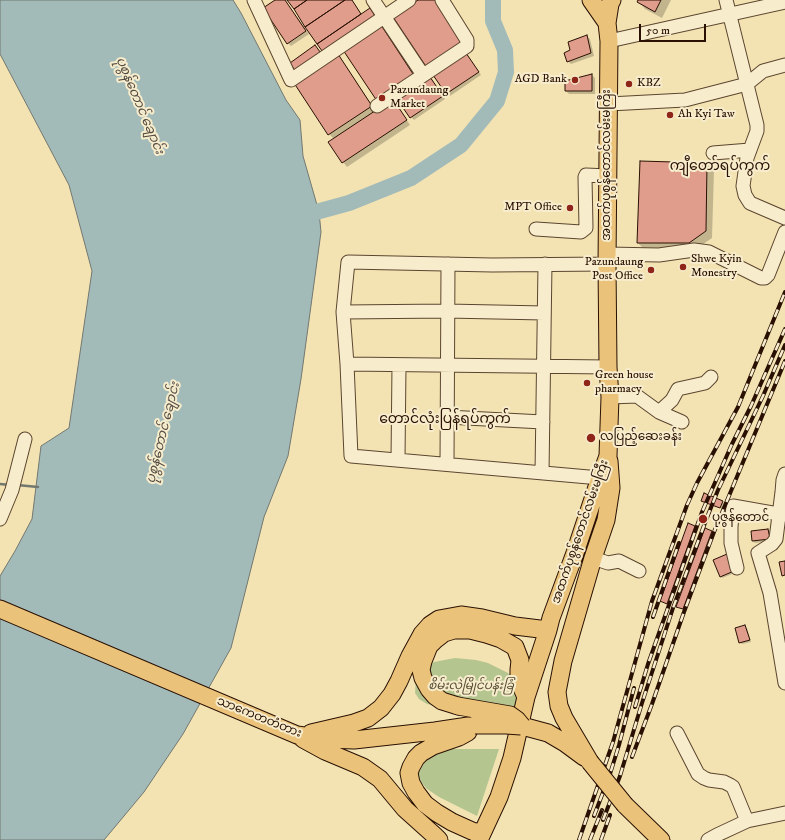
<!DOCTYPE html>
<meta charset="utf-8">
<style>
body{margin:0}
#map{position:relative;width:785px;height:840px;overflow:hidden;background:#f3e3b2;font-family:"IM FELL DW Pica",serif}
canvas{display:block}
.scale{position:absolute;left:639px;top:24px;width:67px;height:18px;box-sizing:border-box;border:2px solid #291003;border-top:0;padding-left:5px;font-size:12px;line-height:14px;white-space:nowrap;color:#291003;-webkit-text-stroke:3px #f7edcd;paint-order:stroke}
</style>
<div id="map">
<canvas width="785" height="840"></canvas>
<div class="scale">50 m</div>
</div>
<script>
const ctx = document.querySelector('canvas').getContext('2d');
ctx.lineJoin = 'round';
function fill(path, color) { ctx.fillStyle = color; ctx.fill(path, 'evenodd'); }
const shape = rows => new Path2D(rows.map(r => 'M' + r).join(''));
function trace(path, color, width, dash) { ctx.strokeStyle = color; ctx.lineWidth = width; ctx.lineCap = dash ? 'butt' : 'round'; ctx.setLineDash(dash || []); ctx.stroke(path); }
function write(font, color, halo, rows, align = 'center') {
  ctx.font = font + ' "IM FELL DW Pica","Noto Sans Myanmar",serif'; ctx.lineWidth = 4; ctx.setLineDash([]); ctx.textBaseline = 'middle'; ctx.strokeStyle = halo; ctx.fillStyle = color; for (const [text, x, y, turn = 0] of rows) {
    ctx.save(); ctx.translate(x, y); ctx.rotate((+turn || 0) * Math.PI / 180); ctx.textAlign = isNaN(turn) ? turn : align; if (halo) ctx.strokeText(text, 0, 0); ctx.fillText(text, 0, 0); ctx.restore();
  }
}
const green = shape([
 [455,658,476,660,488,663,508,673,523,684,513,725,427,704,419,699,415,693,416,678,426,666,434,662],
 [434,749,499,749,477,816,439,797,427,789,419,780,417,769]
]);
const water = shape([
 [0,0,233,0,241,13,286,100,300,120,303,156,319,212,321,232,301,379,288,456,264,517,231,648,183,734,144,792,104,840,0,840,0,576,15,551,32,519,41,446,69,428,92,271,69,185,0,54,0,0]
]);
const shadow = shape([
 [277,0,285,0,309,34,291,46,288,43],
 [288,0,352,0,362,15,325,54],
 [639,0,671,0,662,18,645,9,639,2],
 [381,27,385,31,419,81,391,99,397,105,410,125,347,167,343,162,329,142,334,139,329,134,338,55,342,60,376,111],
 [587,36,590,39,594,56,571,64,568,61,571,51],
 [466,54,469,57,481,75,450,96,447,93],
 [592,75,595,78,595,94,569,94,566,91],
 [430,78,433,81,445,99,414,120,411,117],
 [707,164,714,171,712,238,696,249,645,250,638,243],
 [704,494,723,502,725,504,722,509,704,502,702,500],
 [689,524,696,527,668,604,661,601],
 [705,530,713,533,684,609,678,607],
 [768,530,770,532,771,541,755,543,753,541],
 [728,557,735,573,722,578,720,576],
 [745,626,747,628,751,642,742,644,740,642]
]);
const stream = shape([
 [0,484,10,485],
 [17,485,38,487]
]);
const river = shape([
 [298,217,349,203,411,178,461,145,497,101,506,72,505,50,493,21,493,0]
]);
const building = shape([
 [275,0,285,0,306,31,287,44,263,8,275,0],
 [287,0,307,0,294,9,287,0],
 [307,0,345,0,305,27,294,9,307,0],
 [345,0,352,0,361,14,317,44,305,27,345,0],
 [418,0,436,0,465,43,427,68,393,17,418,0],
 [638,0,661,0,655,12,637,2,638,0],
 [370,8,377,19,325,55,317,44,370,8],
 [381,25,415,77,377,101,343,50,381,25],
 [587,35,591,53,567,62,564,53,570,50,568,42,587,35],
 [315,45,323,56,297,74,290,63,315,45],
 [466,53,479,72,446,94,433,75,466,53],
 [338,54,372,106,328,135,294,83,338,54],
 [592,74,592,91,565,91,565,81,592,74],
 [430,77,443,96,410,118,397,99,430,77],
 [393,99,407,120,342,163,328,142,393,99],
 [640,161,707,163,706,231,689,243,637,243,640,161],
 [704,493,723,501,720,508,701,501,704,493],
 [688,523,695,526,667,604,660,601,688,523],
 [705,528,712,531,683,609,676,607,705,528],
 [768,529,770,539,752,541,751,531,768,529],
 [727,554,734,571,720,577,713,560,727,554],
 [785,561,785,575,782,576,779,562,785,561],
 [745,625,750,640,739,643,735,628,745,625]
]);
const minor = shape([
 [254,0,291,80,409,0],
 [373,0,423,75],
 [726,0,757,125,757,131,747,158,743,186,745,195,750,203,785,218],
 [609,41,785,2],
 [609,104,685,100,747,84,763,71,785,65],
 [377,106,467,46,467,40,442,0],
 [713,153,750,150],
 [536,229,581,232,586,228,585,177,586,175,608,176],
 [607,254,659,255,694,250,709,252,761,278,765,278,768,275,785,232],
 [343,312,447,311,544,313],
 [347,364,608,367],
 [610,397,637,396,659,412,682,422],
 [659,412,672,400,678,389,705,383,711,377],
 [447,417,543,422],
 [398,460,399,365],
 [447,464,448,264],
 [542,473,545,264],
 [785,474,783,480,782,492,776,539,772,544,758,553,770,593,785,683],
 [600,478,351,456,347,364,343,312,348,262,492,265,607,264],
 [0,519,12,490,25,439],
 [593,558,608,563,619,561,639,571],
 [737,568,731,543,731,527,733,506,785,515],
 [677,733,698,774,704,778,709,780,724,782,730,785,733,787,747,821],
 [708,840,717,835,747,821,785,813]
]);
const major = shape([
 [607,23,610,4,612,0],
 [0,609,297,735,326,739,354,740,435,731,475,725],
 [458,706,442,701,435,696,429,689,423,678,421,670,423,661,429,646,435,640,444,633,454,630,470,630,486,634,501,639,515,647,520,660,519,670,519,681,526,697],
 [522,726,548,733,565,743,584,757],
 [468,732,459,737,433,746,421,753,416,758,411,767,409,773,411,783,416,792,425,804,437,813,452,822,472,831,482,833],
 [311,733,354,723,368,718,381,708,392,694,399,681,410,656,422,634,430,625,439,619,461,615,482,618,515,626,548,630],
 [303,739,325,751,363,767,380,779,405,809,434,835,439,840],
 [590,762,564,718,559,706,557,692,563,661,593,558,606,520,611,488,609,461],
 [625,805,661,840],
 [479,840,499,797,512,758,526,697,548,630,551,618,575,553,600,478,608,456,610,397,608,367,607,264,609,41,607,23,591,0]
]);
const rail = shape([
 [653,617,679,543],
 [635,707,648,664,702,512,732,444,751,406,785,329],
 [632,757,652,704,684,612,714,532,785,361],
 [594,816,610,774,619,745,634,688],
 [603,820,620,776,642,703,673,608,708,515,718,490,763,396,785,345],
 [579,840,613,742,652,601,687,505,697,483,738,407,785,292],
 [590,840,602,810],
 [601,840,610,815]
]);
const majorBridge = shape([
 [458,706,510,715,517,720,522,726],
 [475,725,506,725,521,726],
 [590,762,625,805]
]);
const markers = [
 [575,80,4,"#8f2418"],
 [629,84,4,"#8f2418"],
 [382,98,4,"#8f2418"],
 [670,115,4,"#8f2418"],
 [570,208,4,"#8f2418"],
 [683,267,4,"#8f2418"],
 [651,270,4,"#8f2418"],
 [587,383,4,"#8f2418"],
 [591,438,5,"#8f2418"],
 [703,519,5,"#8f2418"]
];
const poiNames = [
 ["AGD Bank",567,80,"right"],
 ["KBZ",637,84],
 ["Pazundaung",390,91],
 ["Market",390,105],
 ["Ah Kyi Taw",678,115],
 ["MPT Office",562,208,"right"],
 ["Shwe Kyin",691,260],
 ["Monestry",691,274],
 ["Pazundaung",643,263,"right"],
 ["Post Office",643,277,"right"],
 ["Green house",595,376],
 ["pharmacy",595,390],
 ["လပြည့်ဆေးခန်း",600,438],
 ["ပုဇွန်တောင်",712,519]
];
const streetNames = [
 ["အထက်ပုစွန်တောင်လမ်းမကြီး",608,165,-90],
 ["အထက်ပုစွန်တောင်လမ်းမကြီး",581,532,-71],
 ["သာကေတတံတား",259,718,22]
];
const parkNames = [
 ["စိမ်းလဲ့မြိုင်ပန်းခြံ",471,687]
];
const waterNames = [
 ["ပုစွန်တောင် ချောင်း",139,106,67],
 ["ပုစွန်တောင် ချောင်း",164,433,-76]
];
const quarterNames = [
 ["ကျီတော်ရပ်ကွက်",720,167],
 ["တောင်လုံးပြန်ရပ်ကွက်",445,420]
];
fill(green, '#b5c590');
fill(water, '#a2bbb9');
trace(water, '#727770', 1);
fill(shadow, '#0003');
trace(stream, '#727770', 2.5);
trace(river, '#a2bbb9', 16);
fill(building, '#e09d8c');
trace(building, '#291003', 1);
trace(minor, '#5c452f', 15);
trace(major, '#291003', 19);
trace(minor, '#f7edcd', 13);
trace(major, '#eac279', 17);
trace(rail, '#291003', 4);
trace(rail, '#f7edcd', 2.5, [8]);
trace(majorBridge, '#291003', 19, []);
trace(majorBridge, '#eac279', 17);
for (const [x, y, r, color] of markers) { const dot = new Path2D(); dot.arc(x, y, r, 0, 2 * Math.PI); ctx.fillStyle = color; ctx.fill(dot); trace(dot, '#f7edcd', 1.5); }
write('12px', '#291003', '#f7edcd', poiNames, 'left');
write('12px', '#291003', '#f7edcd', streetNames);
write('italic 12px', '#5a4f34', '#f7edcd', parkNames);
write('italic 13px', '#534c43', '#f7edcd', waterNames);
write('14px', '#291003', '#f7edcd', quarterNames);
</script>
